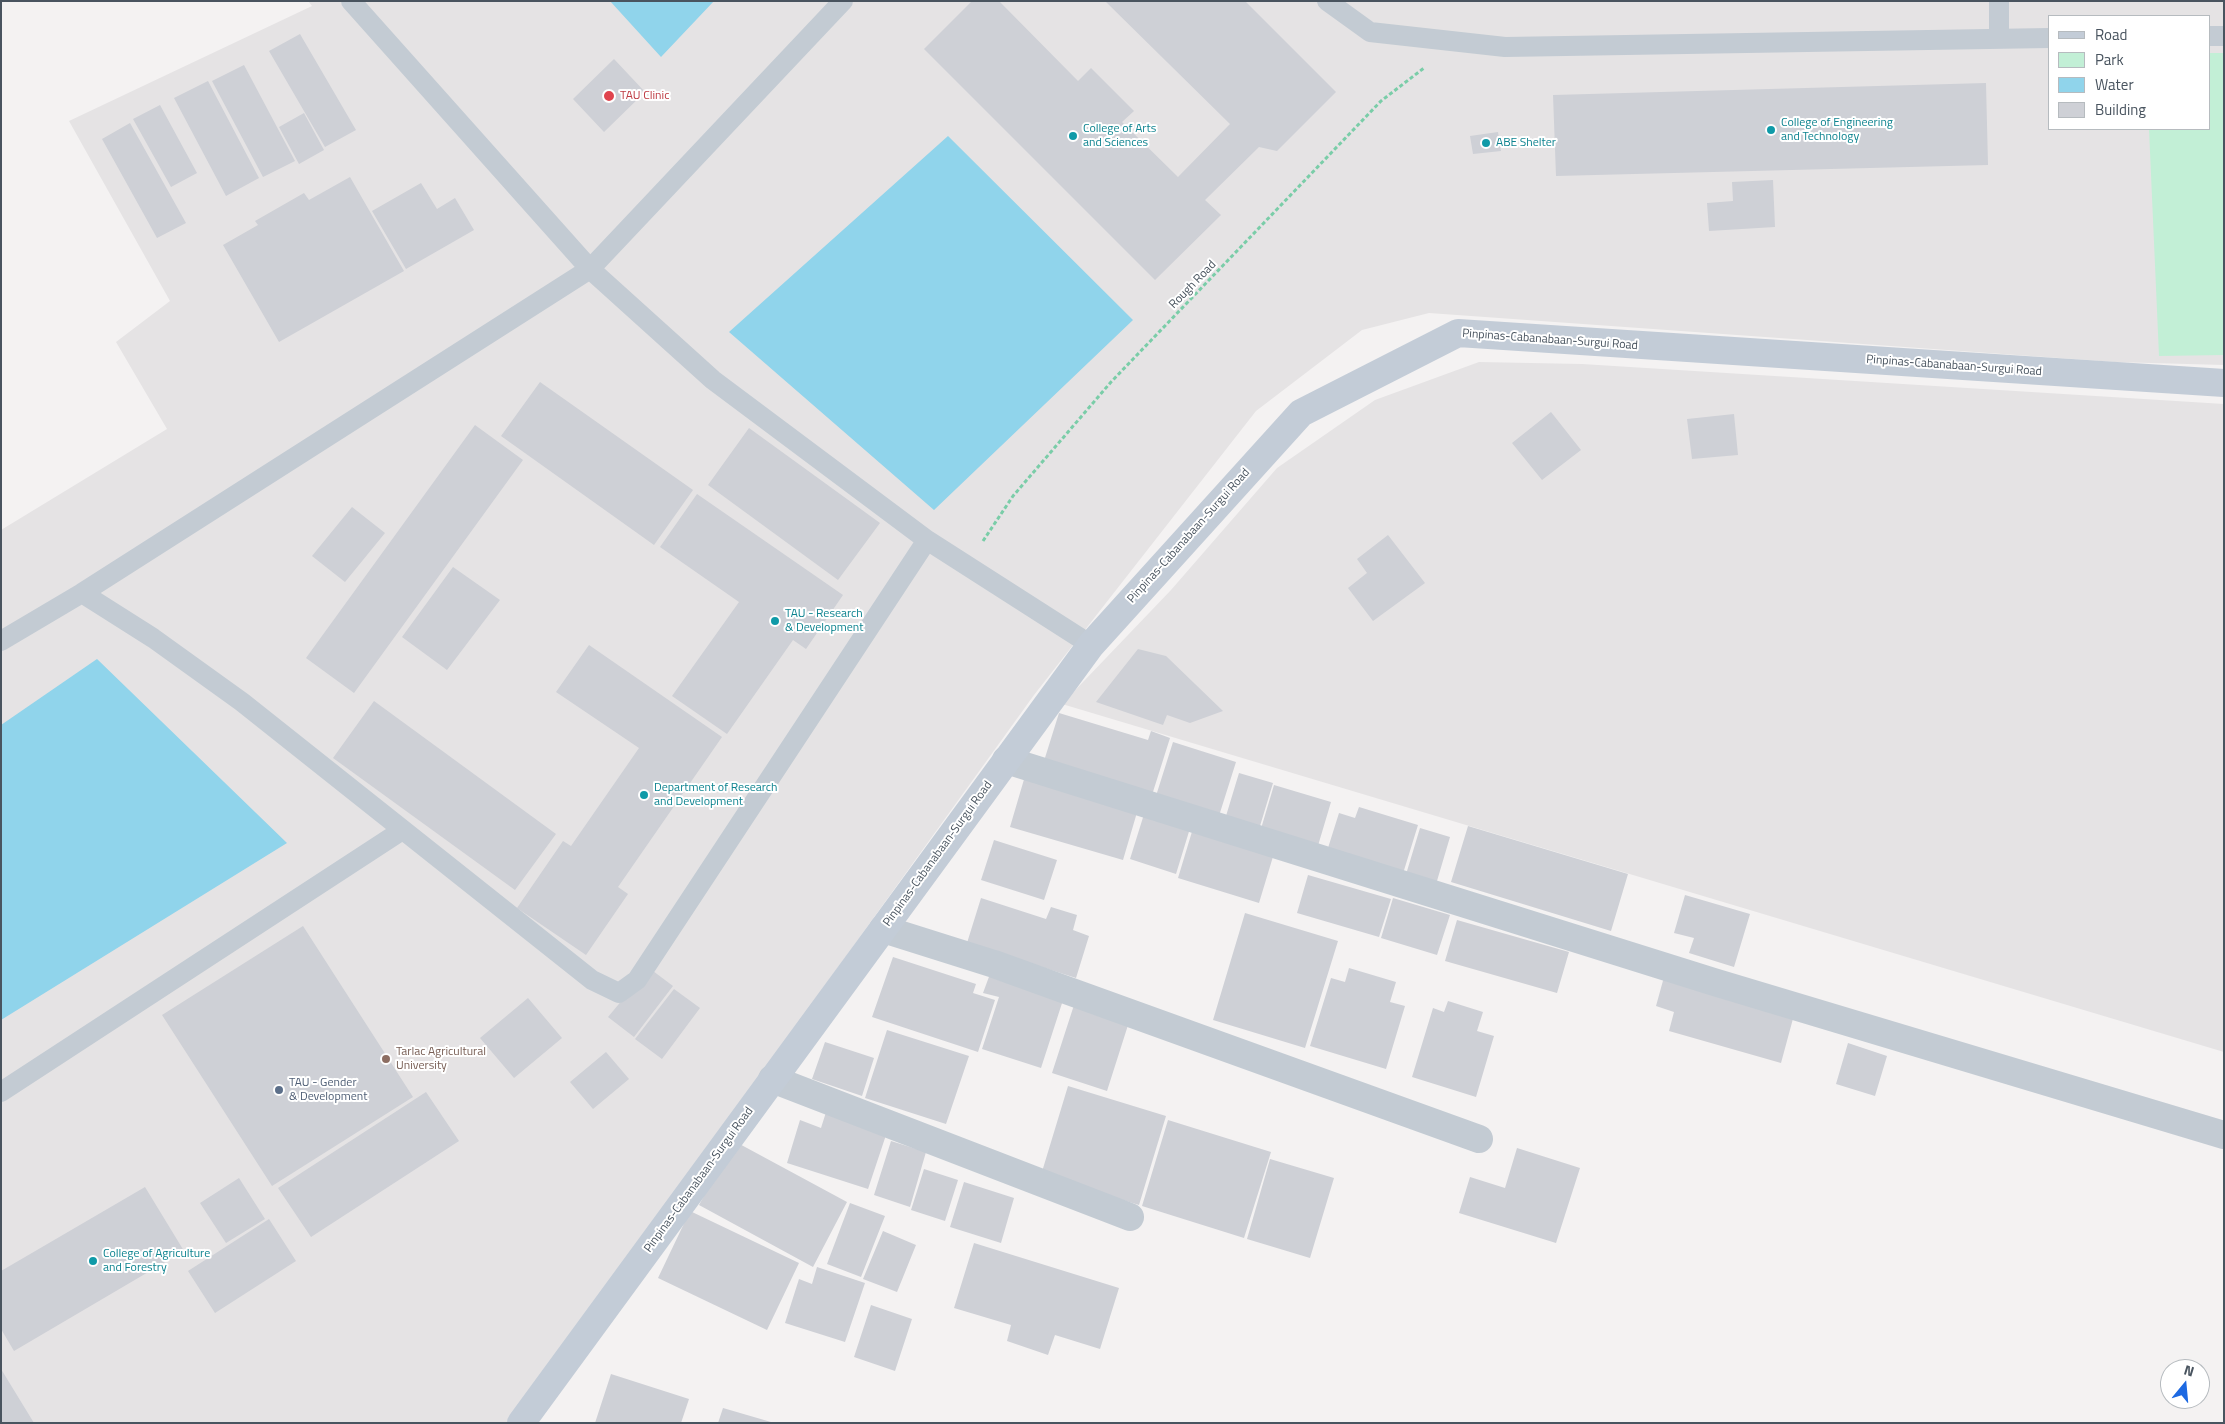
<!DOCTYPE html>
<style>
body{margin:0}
#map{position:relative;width:2225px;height:1424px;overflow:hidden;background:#f4f2f2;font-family:"Titillium Web",sans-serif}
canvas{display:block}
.frame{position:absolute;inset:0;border:2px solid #49545f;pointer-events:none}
.legend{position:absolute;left:2048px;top:15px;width:162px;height:115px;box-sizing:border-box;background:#fff;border:1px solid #b6bbbf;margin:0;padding:6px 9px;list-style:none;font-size:15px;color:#49545f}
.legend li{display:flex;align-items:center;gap:10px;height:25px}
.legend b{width:25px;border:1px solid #b6bbbf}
.north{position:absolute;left:2160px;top:1359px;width:50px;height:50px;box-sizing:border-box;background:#fff;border:1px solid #b6bbbf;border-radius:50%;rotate:17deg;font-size:14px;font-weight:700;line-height:20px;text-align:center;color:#49545f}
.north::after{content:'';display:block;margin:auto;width:18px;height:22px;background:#1d69e2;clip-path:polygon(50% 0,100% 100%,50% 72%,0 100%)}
</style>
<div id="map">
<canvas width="2225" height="1424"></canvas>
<div class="frame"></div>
<ul class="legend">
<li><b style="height:6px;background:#c3ccd7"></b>Road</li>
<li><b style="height:14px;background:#c2efd6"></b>Park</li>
<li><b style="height:14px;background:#90d4eb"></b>Water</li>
<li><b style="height:14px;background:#ced0d6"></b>Building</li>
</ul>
<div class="north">N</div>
</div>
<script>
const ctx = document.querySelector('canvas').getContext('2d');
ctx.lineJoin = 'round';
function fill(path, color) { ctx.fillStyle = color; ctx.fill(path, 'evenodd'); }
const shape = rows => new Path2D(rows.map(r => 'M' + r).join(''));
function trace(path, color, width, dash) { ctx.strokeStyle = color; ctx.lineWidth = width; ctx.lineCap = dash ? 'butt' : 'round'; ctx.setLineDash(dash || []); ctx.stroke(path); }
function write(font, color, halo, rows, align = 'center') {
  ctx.font = font + ' "Titillium Web",sans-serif'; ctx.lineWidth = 4; ctx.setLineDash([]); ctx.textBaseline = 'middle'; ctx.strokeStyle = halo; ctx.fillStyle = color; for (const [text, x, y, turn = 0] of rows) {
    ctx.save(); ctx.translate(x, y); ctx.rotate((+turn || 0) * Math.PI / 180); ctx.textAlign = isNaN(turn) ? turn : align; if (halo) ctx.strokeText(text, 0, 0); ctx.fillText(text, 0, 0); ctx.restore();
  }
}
const education = shape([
 [308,1,2224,1,2224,365,2115,362,1429,313,1362,330,1256,411,1034,695,510,1423,1,1423,1,530,167,429,116,342,170,301,69,121,312,6],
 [2049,16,2209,16,2209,129,2049,129],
 [1479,362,1582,364,2224,404,2224,1052,1062,704,1171,590,1277,468,1375,400]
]);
const green = shape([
 [2209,53,2224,53,2224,355,2159,356,2149,129,2209,129]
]);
const water = shape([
 [610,1,714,1,661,57],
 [948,136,1133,320,934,510,729,332],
 [97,659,287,843,1,1020,1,725]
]);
const building = shape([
 [972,1,999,1,1078,81,1091,68,1134,111,1122,122,1178,177,1230,124,1105,1,1245,1,1336,92,1277,151,1259,147,1205,200,1221,215,1155,280,924,49],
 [300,34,356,130,325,147,269,51],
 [614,59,645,92,604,132,573,99],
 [244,65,295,161,263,177,212,81],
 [208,81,259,178,226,196,174,98],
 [1986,83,1988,165,1556,176,1553,95],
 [160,105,197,173,171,187,133,119],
 [304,113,324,150,299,164,279,127],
 [130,123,186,223,157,238,102,139],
 [1498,132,1501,151,1473,154,1470,136],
 [350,177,404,271,279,342,223,245,258,225,255,221,304,193,309,200],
 [1773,180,1775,227,1709,231,1707,203,1733,201,1732,182],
 [421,183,437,209,455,198,474,230,406,269,372,211],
 [540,382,693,490,654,545,501,436],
 [1551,412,1581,450,1542,480,1512,443],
 [1734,414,1738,455,1692,459,1687,419],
 [475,425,523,460,354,693,306,658],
 [749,428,880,523,838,580,708,485],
 [697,494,843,595,806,649,793,640,727,734,672,696,739,602,660,547],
 [352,507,385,533,345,582,312,556],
 [1388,535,1425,583,1373,621,1348,588,1367,573,1357,559],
 [453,567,500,600,447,670,402,637],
 [589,645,722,737,618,887,628,894,586,955,517,908,563,841,571,846,639,748,556,692],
 [1138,649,1166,656,1223,711,1190,723,1167,715,1163,725,1096,702],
 [374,701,556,834,515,890,333,758],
 [1059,713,1148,740,1151,731,1170,738,1152,795,1044,761],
 [1173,742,1236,762,1218,819,1155,799],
 [1239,773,1273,783,1260,826,1226,816],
 [1025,776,1138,809,1123,860,1010,827],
 [1274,785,1331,802,1317,849,1260,832],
 [1359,807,1418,825,1401,880,1328,848,1339,813,1355,818],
 [1145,811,1191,825,1176,874,1130,859],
 [1194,825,1275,850,1259,903,1178,878],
 [1468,826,1628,874,1611,931,1451,882],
 [1420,828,1450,837,1434,891,1404,881],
 [994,840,1057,860,1044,900,981,880],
 [1308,875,1391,899,1379,937,1297,913],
 [1685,895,1750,914,1734,967,1689,953,1694,938,1674,933],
 [981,898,1046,919,1051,907,1077,915,1073,930,1089,936,1076,978,967,943],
 [1393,898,1450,915,1437,955,1381,938],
 [1245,913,1338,941,1305,1048,1213,1020],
 [1457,920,1569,952,1557,993,1445,961],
 [303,926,413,1097,272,1186,162,1015],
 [893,957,976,984,973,993,995,1000,978,1052,872,1017],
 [649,968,673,986,634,1037,608,1017],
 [1349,968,1396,982,1390,1002,1405,1006,1386,1069,1310,1046,1331,978,1345,982],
 [990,974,1064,997,1041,1068,982,1049,999,997,983,993],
 [1664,977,1794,1015,1781,1063,1669,1031,1674,1012,1656,1006],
 [674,989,700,1008,662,1059,635,1039],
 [528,998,562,1038,514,1078,480,1038],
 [1448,1001,1483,1012,1477,1031,1494,1036,1476,1097,1412,1077,1433,1008,1444,1012],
 [1074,1005,1129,1022,1107,1091,1052,1073],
 [887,1030,969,1056,946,1124,865,1098],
 [825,1042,874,1058,862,1096,812,1079],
 [1848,1043,1887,1056,1875,1096,1836,1084],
 [606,1052,629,1079,593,1109,570,1082],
 [1068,1086,1166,1116,1139,1205,1041,1175],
 [426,1092,459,1141,311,1237,278,1188],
 [827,1109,888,1129,868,1189,787,1163,800,1120,821,1128],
 [1168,1120,1271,1152,1244,1238,1142,1206],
 [734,1141,847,1202,813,1267,699,1205],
 [891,1141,926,1152,910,1207,874,1195],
 [1517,1148,1580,1168,1556,1243,1459,1213,1470,1177,1505,1188],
 [1270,1159,1334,1178,1310,1258,1247,1239],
 [924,1169,958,1180,945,1221,911,1210],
 [239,1178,265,1219,226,1243,200,1203],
 [964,1182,1014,1198,1001,1243,950,1227],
 [145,1187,184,1251,14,1351,1,1329,1,1271],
 [850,1203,885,1216,861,1277,827,1264],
 [690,1211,799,1263,767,1330,658,1278],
 [269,1219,296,1261,215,1313,188,1271],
 [883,1231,916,1245,897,1292,863,1279],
 [974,1243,1119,1288,1100,1349,1055,1335,1048,1355,1007,1341,1011,1325,954,1308],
 [817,1267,865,1283,845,1342,785,1323,799,1279,812,1284],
 [871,1305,912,1319,895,1371,854,1357],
 [1,1369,34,1423,1,1423],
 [611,1374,689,1399,681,1423,595,1423],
 [723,1408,771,1422,771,1423,718,1423]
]);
const path = shape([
 [983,541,1013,496,1111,382,1381,101,1424,68]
]);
const lane = shape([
 [351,1,590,269,713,380,927,540],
 [843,1,590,269,82,593,153,638,242,702,592,980,619,993,637,980,927,540,1091,645],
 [1327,1,1370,32,1505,47,2049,38],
 [1999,1,1999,39],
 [2209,36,2224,36],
 [1,641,82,593],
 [1,1092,401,831]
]);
const street = shape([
 [1006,760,1714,982,2224,1135],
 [883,929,994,964,1479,1139],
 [772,1079,1130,1217]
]);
const secondary = shape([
 [521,1423,1091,645,1301,413,1458,333,2224,383]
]);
const markers = [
 [609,96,6,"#e0444e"],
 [1771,130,5,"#0f9aa8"],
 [1073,136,5,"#0f9aa8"],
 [1486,143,5,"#0f9aa8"],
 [775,621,5,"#0f9aa8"],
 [644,795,5,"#0f9aa8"],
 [386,1059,5,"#8d6e63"],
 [279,1090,5,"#5c6f8a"],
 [93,1261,5,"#0f9aa8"]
];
const healthNames = [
 ["TAU Clinic",620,96]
];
const cultureNames = [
 ["College of Engineering",1781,123],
 ["and Technology",1781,137],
 ["College of Arts",1083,129],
 ["and Sciences",1083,143],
 ["ABE Shelter",1496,143],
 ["TAU - Research",785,614],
 ["& Development",785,628],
 ["Department of Research",654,788],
 ["and Development",654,802],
 ["College of Agriculture",103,1254],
 ["and Forestry",103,1268]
];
const streetNames = [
 ["Rough Road",1193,285,-46],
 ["Pinpinas-Cabanabaan-Surgui Road",1550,340,4],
 ["Pinpinas-Cabanabaan-Surgui Road",1954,366,4],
 ["Pinpinas-Cabanabaan-Surgui Road",1189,536,-48],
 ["Pinpinas-Cabanabaan-Surgui Road",938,854,-54],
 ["Pinpinas-Cabanabaan-Surgui Road",699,1180,-54]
];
const educationNames = [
 ["Tarlac Agricultural",396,1052],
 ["University",396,1066]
];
const serviceNames = [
 ["TAU - Gender",289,1083],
 ["& Development",289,1097]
];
fill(education, '#e5e3e4');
fill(green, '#c2efd6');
fill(water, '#90d4eb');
fill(building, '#ced0d6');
trace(path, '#7acda8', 3, [4, 2.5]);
trace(lane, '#c3cbd3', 20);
trace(street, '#c3cbd3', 28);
trace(secondary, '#c3ccd7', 28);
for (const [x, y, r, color] of markers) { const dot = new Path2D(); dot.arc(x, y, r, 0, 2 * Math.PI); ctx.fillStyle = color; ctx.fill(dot); trace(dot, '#fff', 2); }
write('12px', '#be3a42', '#fff', healthNames, 'left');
write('12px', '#0d838f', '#fff', cultureNames, 'left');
write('12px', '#49545f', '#fff', streetNames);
write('12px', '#785e54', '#fff', educationNames, 'left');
write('12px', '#4e5e75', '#fff', serviceNames, 'left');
</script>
